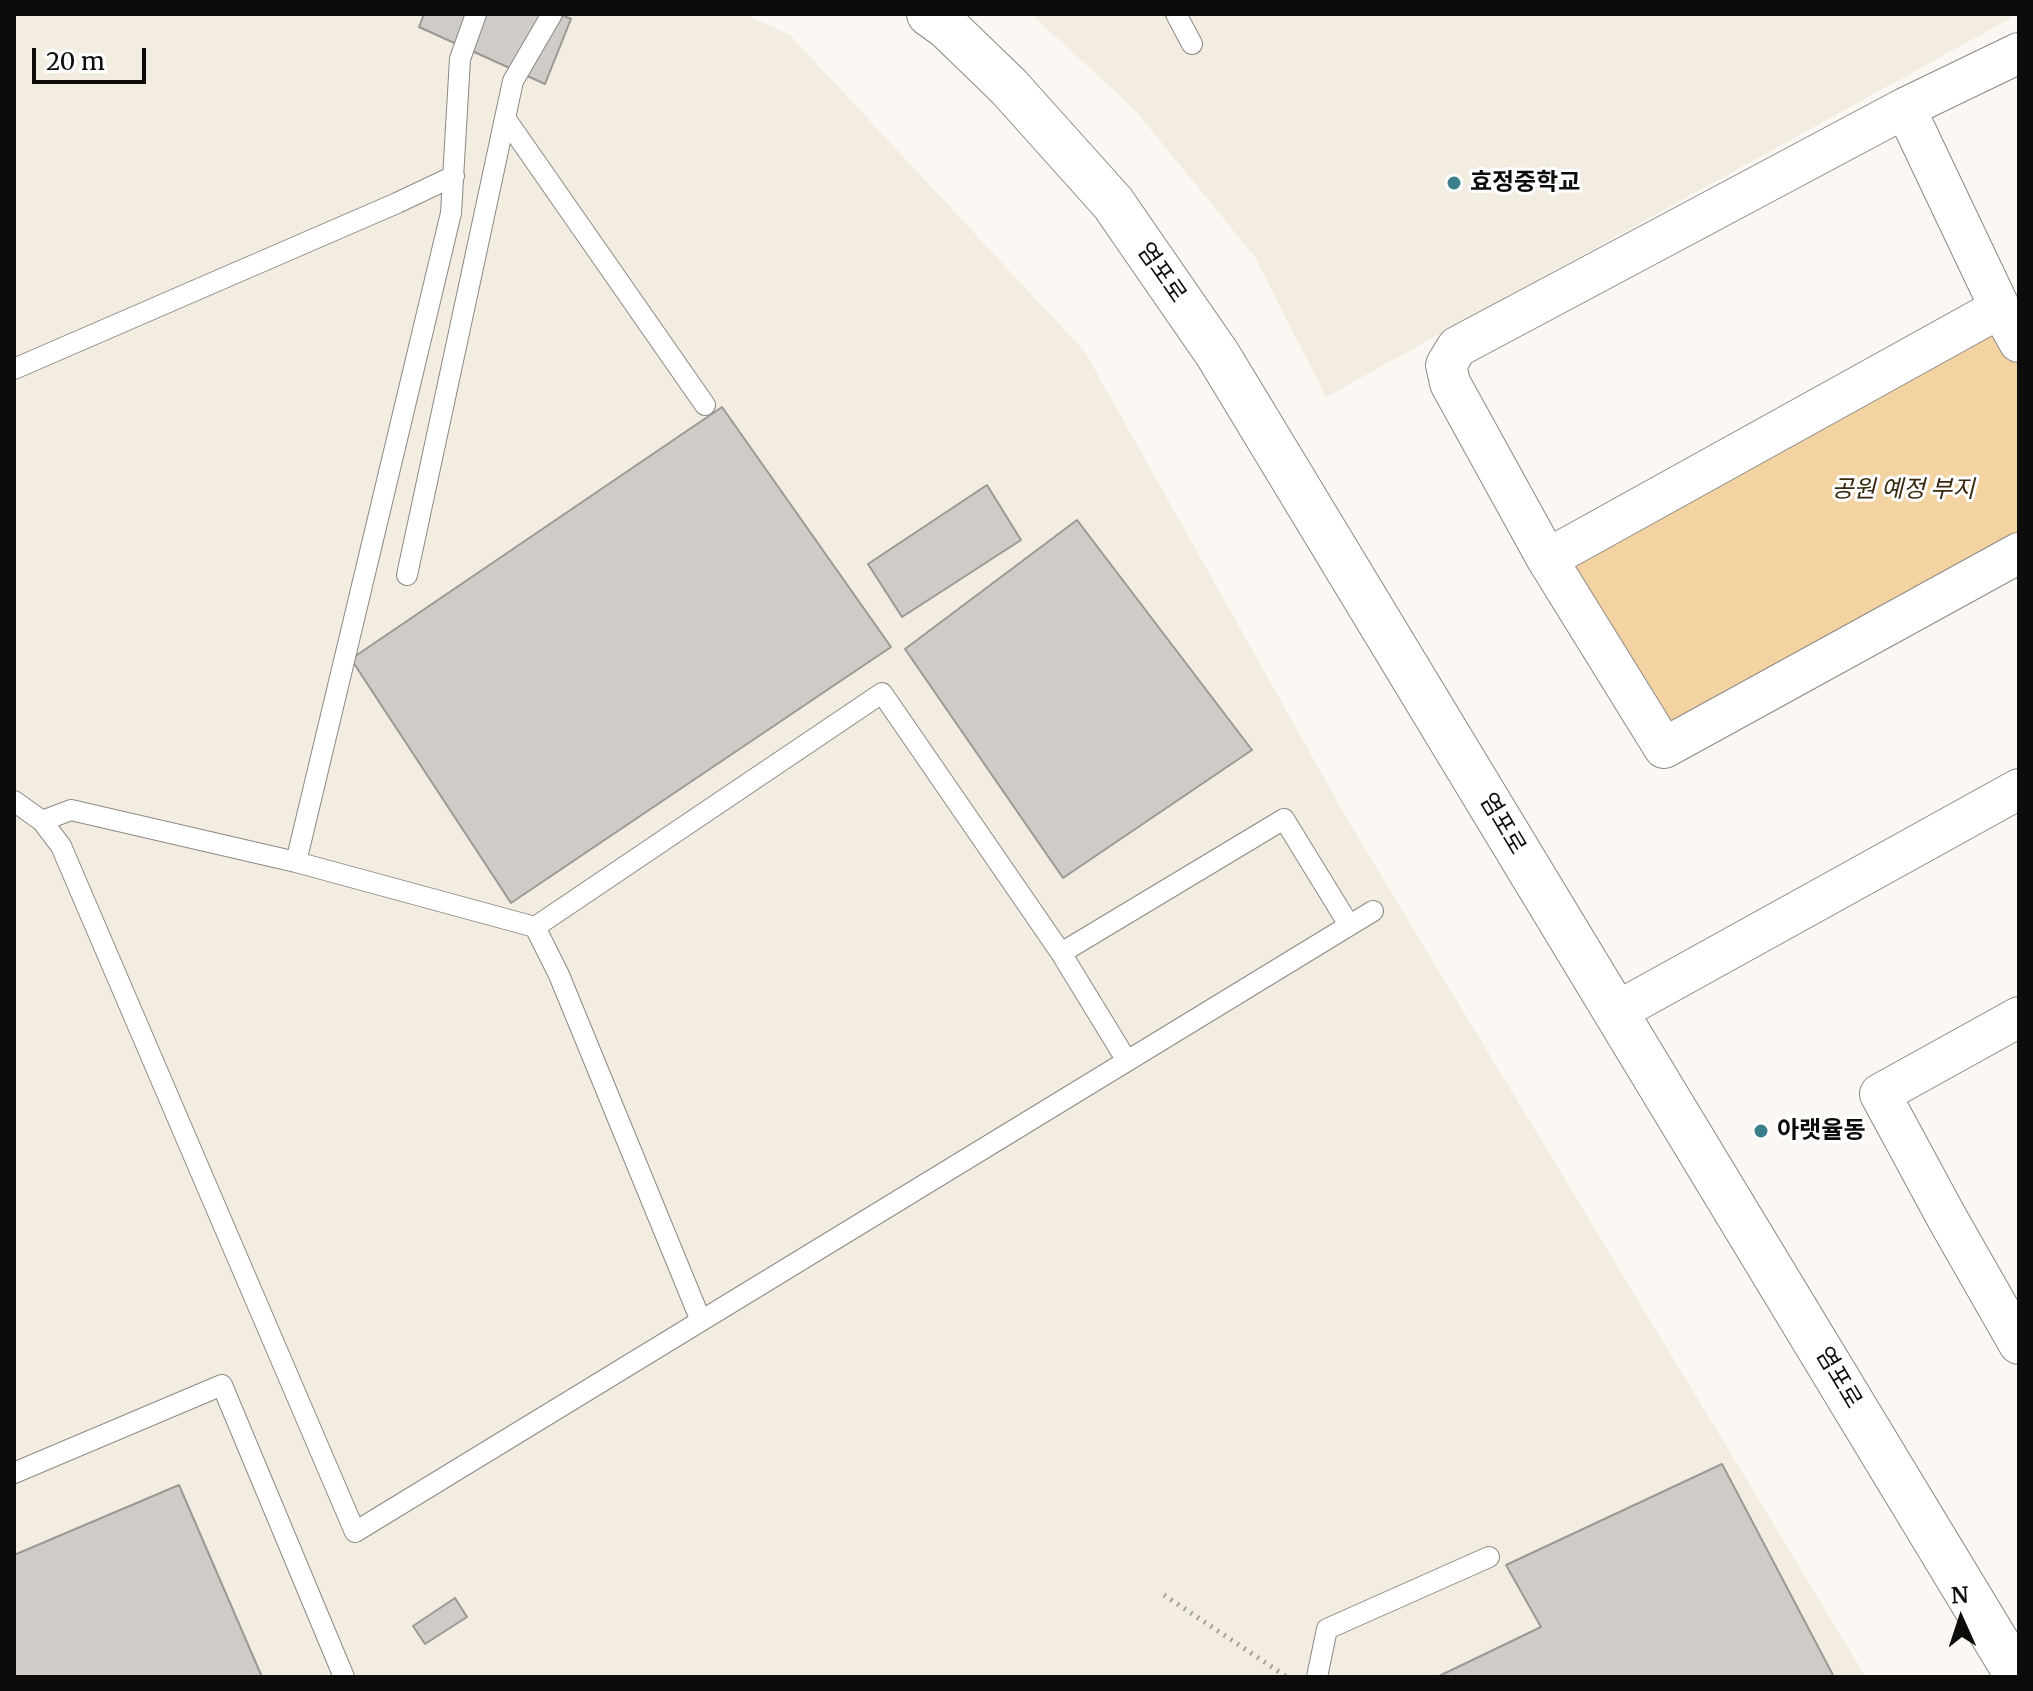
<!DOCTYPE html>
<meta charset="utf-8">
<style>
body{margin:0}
#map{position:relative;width:2033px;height:1691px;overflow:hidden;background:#fbf8f3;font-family:Merriweather,serif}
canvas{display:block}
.frame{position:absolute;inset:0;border:16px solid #0d0c0a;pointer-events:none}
.north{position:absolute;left:1921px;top:1579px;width:80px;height:80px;-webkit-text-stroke:6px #fff;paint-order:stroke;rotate:357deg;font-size:22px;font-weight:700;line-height:32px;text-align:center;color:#0d0c0a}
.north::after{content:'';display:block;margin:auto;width:28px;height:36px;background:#0d0c0a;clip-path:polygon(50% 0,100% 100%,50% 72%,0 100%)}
.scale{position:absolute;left:32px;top:48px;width:114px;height:36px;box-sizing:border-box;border:4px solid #0d0c0a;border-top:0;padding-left:10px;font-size:24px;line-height:28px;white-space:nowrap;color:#0d0c0a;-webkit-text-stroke:6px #fff;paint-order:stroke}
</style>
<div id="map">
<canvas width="2033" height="1691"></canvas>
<div class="frame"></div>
<div class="north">N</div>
<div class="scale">20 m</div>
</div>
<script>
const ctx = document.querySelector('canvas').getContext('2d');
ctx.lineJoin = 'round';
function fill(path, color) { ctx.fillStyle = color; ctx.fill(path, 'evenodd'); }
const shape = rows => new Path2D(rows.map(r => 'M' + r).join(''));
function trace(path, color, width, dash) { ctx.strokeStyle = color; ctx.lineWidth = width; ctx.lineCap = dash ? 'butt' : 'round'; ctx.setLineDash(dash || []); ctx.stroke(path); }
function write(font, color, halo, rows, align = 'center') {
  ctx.font = font + ' Merriweather,"Noto Sans KR",serif'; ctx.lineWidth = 6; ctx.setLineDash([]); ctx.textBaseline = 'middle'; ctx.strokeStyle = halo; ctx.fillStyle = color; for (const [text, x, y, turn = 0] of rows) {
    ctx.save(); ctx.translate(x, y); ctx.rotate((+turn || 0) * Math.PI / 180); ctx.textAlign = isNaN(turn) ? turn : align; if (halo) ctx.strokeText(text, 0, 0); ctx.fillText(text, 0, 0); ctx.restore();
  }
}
const built = shape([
 [14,14,744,14,790,35,1085,352,1350,824,1866,1677,14,1677],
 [1031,14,2008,14,2011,18,1326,397,1255,257,1134,109]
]);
const green = shape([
 [2000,308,2019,342,2019,553,1664,748,1547,559]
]);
const building = shape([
 [424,14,560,14,571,19,545,84,419,27,424,14],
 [722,407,891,647,511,903,351,659,722,407],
 [987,485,1021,540,902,617,868,564,987,485],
 [1077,520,1252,750,1063,878,905,649,1077,520],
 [1722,1464,1834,1677,1437,1677,1541,1627,1506,1565,1722,1464],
 [179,1485,262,1677,14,1677,14,1555,179,1485],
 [455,1598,467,1617,425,1644,413,1626,455,1598]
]);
const path = shape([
 [1164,1595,1287,1677]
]);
const service = shape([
 [1176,14,1192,44],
 [505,118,705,405],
 [14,369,397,203,454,176],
 [407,575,513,81,552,14],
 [14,801,42,821,61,846,355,1532,1373,911],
 [42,821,71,810,296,862,535,927,882,693,1061,953],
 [296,862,451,213,460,59,476,14],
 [535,927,559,975,701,1321],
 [1127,1061,1061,953,1284,819,1349,925],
 [14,1473,222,1385,344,1677],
 [1317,1677,1327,1629,1489,1557]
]);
const minor = shape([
 [2019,53,1905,108,1457,347,1446,365,1450,383,1547,559,1664,748,2019,553],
 [1905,108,2000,308,2019,342],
 [1547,559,2000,308],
 [1616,1012,2019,789],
 [2019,1017,1880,1094,1947,1218,2019,1344]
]);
const secondary = shape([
 [929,14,947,27,1009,87,1113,203,1218,355,2018,1677]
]);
const markers = [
 [1454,183,8,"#3a7f8c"],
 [1761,1131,8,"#3a7f8c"]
];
const poiNames = [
 ["효정중학교",1470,183],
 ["아랫율동",1777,1131]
];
const streetNames = [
 ["염포로",1161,273,55],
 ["염포로",1502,824,59],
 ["염포로",1838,1378,59]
];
const parkNames = [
 ["공원 예정 부지",1903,490]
];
fill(built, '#f3ece1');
fill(green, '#f3d3a2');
fill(building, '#cfccc8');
trace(building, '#9c9995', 2);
trace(service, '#8c8985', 22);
trace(minor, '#8c8985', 42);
trace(secondary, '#8c8985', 46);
trace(path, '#a4a29e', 5, [2, 6]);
trace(service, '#fff', 20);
trace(minor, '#fff', 40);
trace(secondary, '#fff', 44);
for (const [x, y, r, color] of markers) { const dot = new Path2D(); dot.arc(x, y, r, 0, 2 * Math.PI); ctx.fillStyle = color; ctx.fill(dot); trace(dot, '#fff', 3); }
write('bold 24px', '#0d0c0a', '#fff', poiNames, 'left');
write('24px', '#0d0c0a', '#fff', streetNames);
write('italic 24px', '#37270c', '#fff', parkNames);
</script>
